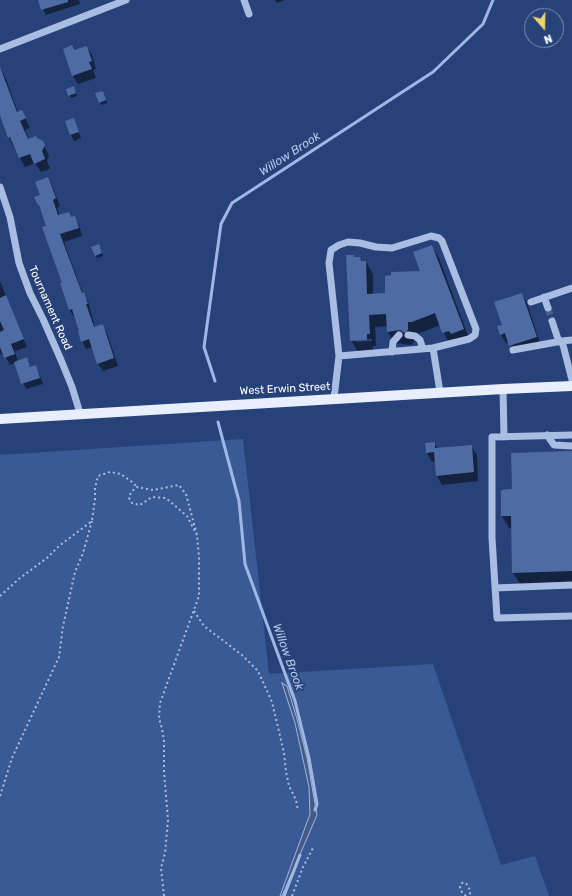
<!DOCTYPE html>
<style>
body{margin:0}
#map{position:relative;width:572px;height:896px;overflow:hidden;background:#274279;font-family:Rubik,sans-serif}
canvas{display:block}
.north{position:absolute;left:524px;top:8px;width:40px;height:40px;box-sizing:border-box;background:#274279;border:1px solid #7d8eaf;border-radius:50%;rotate:160deg;font-size:11px;font-weight:700;line-height:16px;text-align:center;color:#fff}
.north::after{content:'';display:block;margin:auto;width:14px;height:18px;background:#ebd56f;clip-path:polygon(50% 0,100% 100%,50% 72%,0 100%)}
</style>
<div id="map">
<canvas width="572" height="896"></canvas>
<div class="north">N</div>
</div>
<script>
const ctx = document.querySelector('canvas').getContext('2d');
ctx.lineJoin = 'round';
function fill(path, color) { ctx.fillStyle = color; ctx.fill(path, 'evenodd'); }
const shape = rows => new Path2D(rows.map(r => 'M' + r).join(''));
function trace(path, color, width, dash) { ctx.strokeStyle = color; ctx.lineWidth = width; ctx.lineCap = dash ? 'butt' : 'round'; ctx.setLineDash(dash || []); ctx.stroke(path); }
function write(font, color, halo, rows, align = 'center') {
  ctx.font = font + ' Rubik,sans-serif'; ctx.lineWidth = 3.5; ctx.setLineDash([]); ctx.textBaseline = 'middle'; ctx.strokeStyle = halo; ctx.fillStyle = color; for (const [text, x, y, turn = 0] of rows) {
    ctx.save(); ctx.translate(x, y); ctx.rotate((+turn || 0) * Math.PI / 180); ctx.textAlign = isNaN(turn) ? turn : align; if (halo) ctx.strokeText(text, 0, 0); ctx.fillText(text, 0, 0); ctx.restore();
  }
}
const green = shape([
 [243,439,269,674,433,664,501,865,535,856,549,896,0,896,0,455]
]);
const water = shape([
 [282,683,287,686,297,719,307,758,317,815,282,896,280,896,310,814,309,787,295,723,282,683]
]);
const shadow = shape([
 [39,0,79,0,80,4,46,15],
 [275,0,285,0,277,3],
 [87,47,92,55,96,69,93,70,96,78,78,84,73,76,64,49,74,51],
 [1,70,6,79,18,112,22,111,30,128,25,130,29,140,42,142,49,155,47,161,50,169,41,172,35,163,25,167,9,138,0,112],
 [67,89,75,90,77,96,71,98],
 [103,92,107,103,101,105,100,102],
 [73,119,81,138,74,141,71,135],
 [48,178,52,186,60,206,57,208,60,216,71,218,74,217,79,225,82,236,64,242,83,294,88,301,95,328,102,325,107,333,118,366,103,371,98,364,93,347,86,349,82,341,81,331,76,317,74,317,69,309,47,226,36,198,41,196],
 [432,246,439,258,470,341,458,346,457,342,450,345,440,325,420,333,414,334,414,342,411,345,402,344,401,343,395,344,388,332,388,326,375,327,376,346,373,346,373,352,358,352,351,340,354,258,360,258,362,262,366,262,373,274,373,295,386,294,421,272],
 [356,339,372,339,372,341,356,342],
 [100,247,103,256,97,258,96,256],
 [0,281,27,347,15,351,18,362,27,359,31,368,36,366,43,384,26,389,15,363,10,365,4,354,1,355,0,352],
 [522,294,527,303,541,346,515,354,509,342,506,343,501,335,503,325],
 [434,443,438,449,471,446,477,455,478,481,442,485,437,476,436,461,432,462,427,453],
 [572,452,572,584,521,585,513,573,512,528,509,528,502,516,513,490]
]);
const stream = shape([
 [215,381,204,347,221,224,232,203,433,72,483,24,493,0],
 [218,422,239,501,245,564,295,701,309,758,317,804,315,810],
 [284,896,300,855]
]);
const building = shape([
 [38,0,68,0,68,2,41,10],
 [72,45,74,50,87,46,92,61,89,62,92,69,72,76,63,49],
 [0,67,17,112,22,110,26,118,20,121,28,139,36,136,37,138,43,141,45,145,42,151,45,159,34,164,30,154,19,158,10,137,8,138,0,115],
 [74,86,76,93,68,96,66,89],
 [103,91,106,100,99,103,95,93],
 [74,118,79,132,70,135,65,121],
 [48,177,56,198,53,200,58,215,69,212,71,217,75,216,79,228,60,234,82,293,84,292,88,304,86,304,94,327,103,324,114,358,97,364,89,339,81,342,78,331,79,331,72,309,69,310,60,283,62,283,42,227,46,226,39,205,38,205,34,197,40,195,35,182],
 [99,244,102,253,95,256,91,247],
 [432,245,464,329,451,334,449,331,442,333,435,313,412,322,408,322,408,330,404,333,400,330,387,332,386,314,369,315,370,334,367,334,367,340,350,341,346,255,354,255,354,257,360,257,361,261,366,261,367,294,385,293,385,276,391,275,391,272,420,271,413,252],
 [522,293,537,337,509,346,505,333,500,335,497,326,502,325,494,302],
 [6,295,24,339,11,344,15,354,4,358,0,347,0,332,4,330,0,321,0,298],
 [27,357,30,367,36,365,40,378,21,384,14,362],
 [435,442,435,448,472,445,474,472,436,476,434,452,426,453,425,443],
 [572,451,572,571,512,573,511,516,501,516,501,490,512,489,511,453]
]);
const minorTunnel = shape([
 [548,308,552,321]
]);
const path = shape([
 [0,596,20,578,47,558,59,546,92,521,95,499,95,488,98,476,110,472,121,474,132,482,137,487],
 [194,611,204,626,242,655,258,671,272,702,284,753,286,772,289,786,296,800,298,811],
 [0,796,12,758,59,657,63,626,75,572,83,553,92,521],
 [164,896,161,868,165,853,168,820,164,771,164,740,162,729,159,718,160,703,199,596,199,557,197,535,186,494,179,485,153,490,137,487,131,492,129,498,132,503,140,505,152,497,166,498,187,516,197,535],
 [292,896,303,867,313,848],
 [466,896,461,891,460,887,462,883,466,883,470,890,470,896]
]);
const minor = shape([
 [244,0,249,14],
 [0,49,126,0],
 [0,187,10,217,19,263,30,293,43,319,61,360,72,387,80,413],
 [544,297,548,308],
 [531,302,572,288],
 [552,321,559,342],
 [408,335,415,336,420,340,423,349],
 [562,341,572,340],
 [433,348,339,356,329,263,331,250,339,245,348,242,360,243,376,247,392,248,431,236,439,238,442,241,476,329,475,335,469,339,433,348,440,392],
 [513,350,562,341,572,380],
 [392,352,393,342,399,335],
 [503,389,504,437],
 [334,398,339,356],
 [547,435,554,445,572,446],
 [572,435,492,437,492,538,497,618,572,616],
 [495,588,572,585]
]);
const major = shape([
 [0,419,503,389,572,386]
]);
const streetNames = [
 ["Tournament Road",50,308,66],
 ["West Erwin Street",285,389,-3]
];
const waterNames = [
 ["Willow Brook",290,154,-33],
 ["Willow Brook",288,657,70]
];
fill(green, '#3a5a96');
fill(water, '#465a83');
trace(water, '#9eb7e4', 1);
fill(shadow, '#0007');
trace(stream, '#9eb7e4', 3);
fill(building, '#4f6ba3');
trace(minorTunnel, '#475e8d', 7, [7, 3.5]);
trace(path, '#a9bde3', 2, [2, 3]);
trace(minor, '#a9bde3', 7);
trace(major, '#e9eefc', 10);
write('11px', '#fff', '#274279', streetNames);
write('italic 12px', '#b4c8eb', '#274279', waterNames);
</script>
